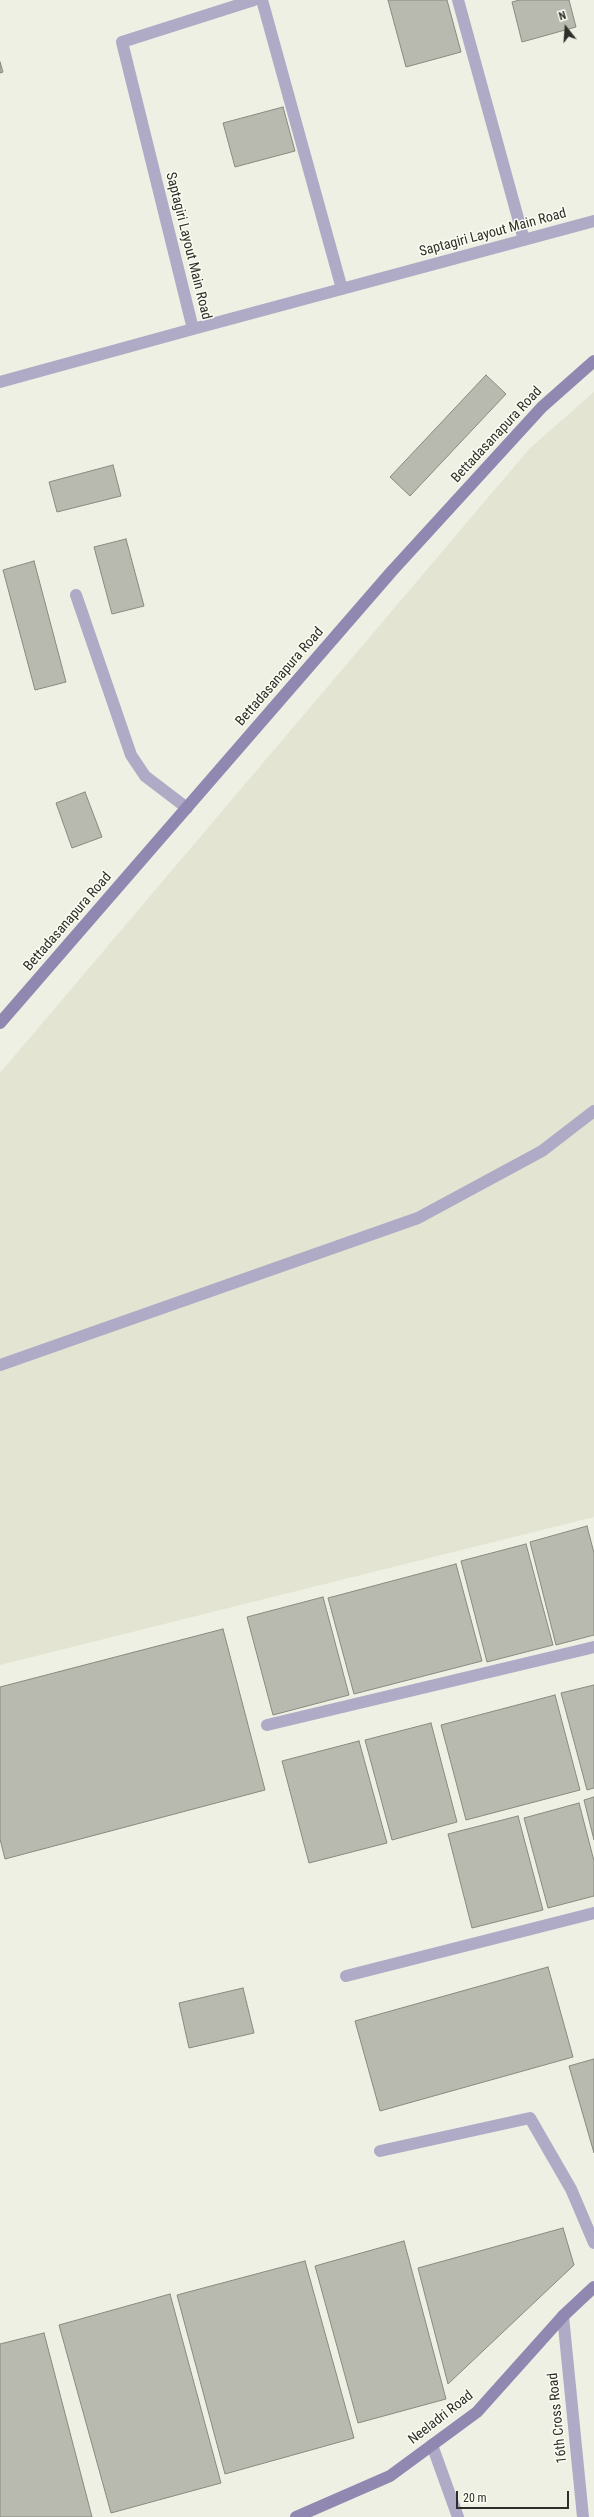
<!DOCTYPE html>
<style>
body{margin:0}
#map{position:relative;width:594px;height:2517px;overflow:hidden;background:#eff0e4;font-family:"Roboto Condensed",sans-serif}
canvas{display:block}
.north{position:absolute;left:546px;top:8px;width:40px;height:40px;-webkit-text-stroke:3px #fcfdf2;paint-order:stroke;rotate:343deg;font-size:11px;font-weight:700;line-height:16px;text-align:center;color:#2e2e2a}
.north::after{content:'';display:block;margin:auto;width:14px;height:18px;background:#2e2e2a;clip-path:polygon(50% 0,100% 100%,50% 72%,0 100%)}
.scale{position:absolute;left:456px;top:2491px;width:113px;height:18px;box-sizing:border-box;border:2px solid #2e2e2a;border-top:0;padding-left:5px;font-size:12px;line-height:14px;white-space:nowrap;color:#2e2e2a;-webkit-text-stroke:3px #fcfdf2;paint-order:stroke}
</style>
<div id="map">
<canvas width="594" height="2517"></canvas>
<div class="north">N</div>
<div class="scale">20 m</div>
</div>
<script>
const ctx = document.querySelector('canvas').getContext('2d');
ctx.lineJoin = 'round';
function fill(path, color) { ctx.fillStyle = color; ctx.fill(path, 'evenodd'); }
const shape = rows => new Path2D(rows.map(r => 'M' + r).join(''));
function trace(path, color, width, dash) { ctx.strokeStyle = color; ctx.lineWidth = width; ctx.lineCap = dash ? 'butt' : 'round'; ctx.setLineDash(dash || []); ctx.stroke(path); }
function write(font, color, halo, rows, align = 'center') {
  ctx.font = font + ' "Roboto Condensed",sans-serif'; ctx.lineWidth = 3; ctx.setLineDash([]); ctx.textBaseline = 'middle'; ctx.strokeStyle = halo; ctx.fillStyle = color; for (const [text, x, y, turn = 0] of rows) {
    ctx.save(); ctx.translate(x, y); ctx.rotate((+turn || 0) * Math.PI / 180); ctx.textAlign = isNaN(turn) ? turn : align; if (halo) ctx.strokeText(text, 0, 0); ctx.fillText(text, 0, 0); ctx.restore();
  }
}
const built = shape([
 [594,392,594,1517,0,1665,0,1073,530,448]
]);
const building = shape([
 [388,0,447,0,461,52,406,67,388,0],
 [519,0,569,0,576,27,522,42,512,2,519,0],
 [0,62,3,72,0,73,0,62],
 [283,107,295,151,235,167,223,123,283,107],
 [486,375,506,394,410,496,390,477,486,375],
 [113,465,121,496,57,512,49,482,113,465],
 [126,539,144,606,112,614,94,547,126,539],
 [34,561,66,682,35,690,3,570,34,561],
 [85,792,102,837,72,848,56,803,85,792],
 [587,1526,594,1553,594,1635,556,1645,530,1542,587,1526],
 [526,1544,553,1645,487,1662,461,1561,526,1544],
 [456,1564,482,1661,354,1694,328,1598,456,1564],
 [323,1597,349,1695,273,1715,247,1617,323,1597],
 [223,1629,265,1790,5,1859,0,1839,0,1687,223,1629],
 [594,1685,594,1788,587,1790,561,1693,594,1685],
 [555,1695,580,1790,466,1820,441,1725,555,1695],
 [431,1723,457,1822,392,1840,365,1740,431,1723],
 [359,1741,387,1843,309,1863,282,1761,359,1741],
 [594,1797,594,1840,584,1800,594,1797],
 [579,1803,594,1861,594,1896,548,1908,524,1818,579,1803],
 [518,1816,543,1910,472,1928,448,1834,518,1816],
 [548,1967,573,2057,380,2111,355,2021,548,1967],
 [243,1988,254,2033,189,2048,179,2003,243,1988],
 [594,2059,594,2153,569,2066,594,2059],
 [563,2228,574,2265,448,2384,418,2268,563,2228],
 [404,2241,446,2399,358,2423,315,2266,404,2241],
 [305,2261,354,2438,225,2474,177,2295,305,2261],
 [170,2294,221,2483,111,2513,59,2325,170,2294],
 [44,2333,92,2517,0,2517,0,2344,44,2333]
]);
const lane = shape([
 [76,595,131,755,145,776,187,808],
 [0,1365,418,1218,542,1151,594,1111],
 [380,2151,530,2118,571,2189,594,2243],
 [432,2445,458,2517]
]);
const street = shape([
 [254,0,122,42,193,329,594,221],
 [262,0,342,289],
 [458,0,524,240],
 [0,382,193,329],
 [267,1725,594,1647],
 [346,1976,594,1913],
 [563,2316,583,2517]
]);
const secondary = shape([
 [0,1023,392,571,542,407,594,361],
 [296,2517,390,2476,477,2412,563,2316,594,2287]
]);
const streetNames = [
 ["Saptagiri Layout Main Road",493,233,-15],
 ["Saptagiri Layout Main Road",188,246,76],
 ["Bettadasanapura Road",497,435,-47],
 ["Bettadasanapura Road",280,677,-49],
 ["Bettadasanapura Road",68,922,-49],
 ["Neeladri Road",441,2418,-38],
 ["16th Cross Road",558,2418,-96]
];
fill(built, '#e3e4d2');
fill(building, '#b9baaf');
trace(building, '#898a7f', 1);
trace(lane, '#afaac6', 12);
trace(street, '#afaac6', 12);
trace(secondary, '#9088b1', 12);
write('14px', '#2e2e2a', '#fcfdf2', streetNames);
</script>
